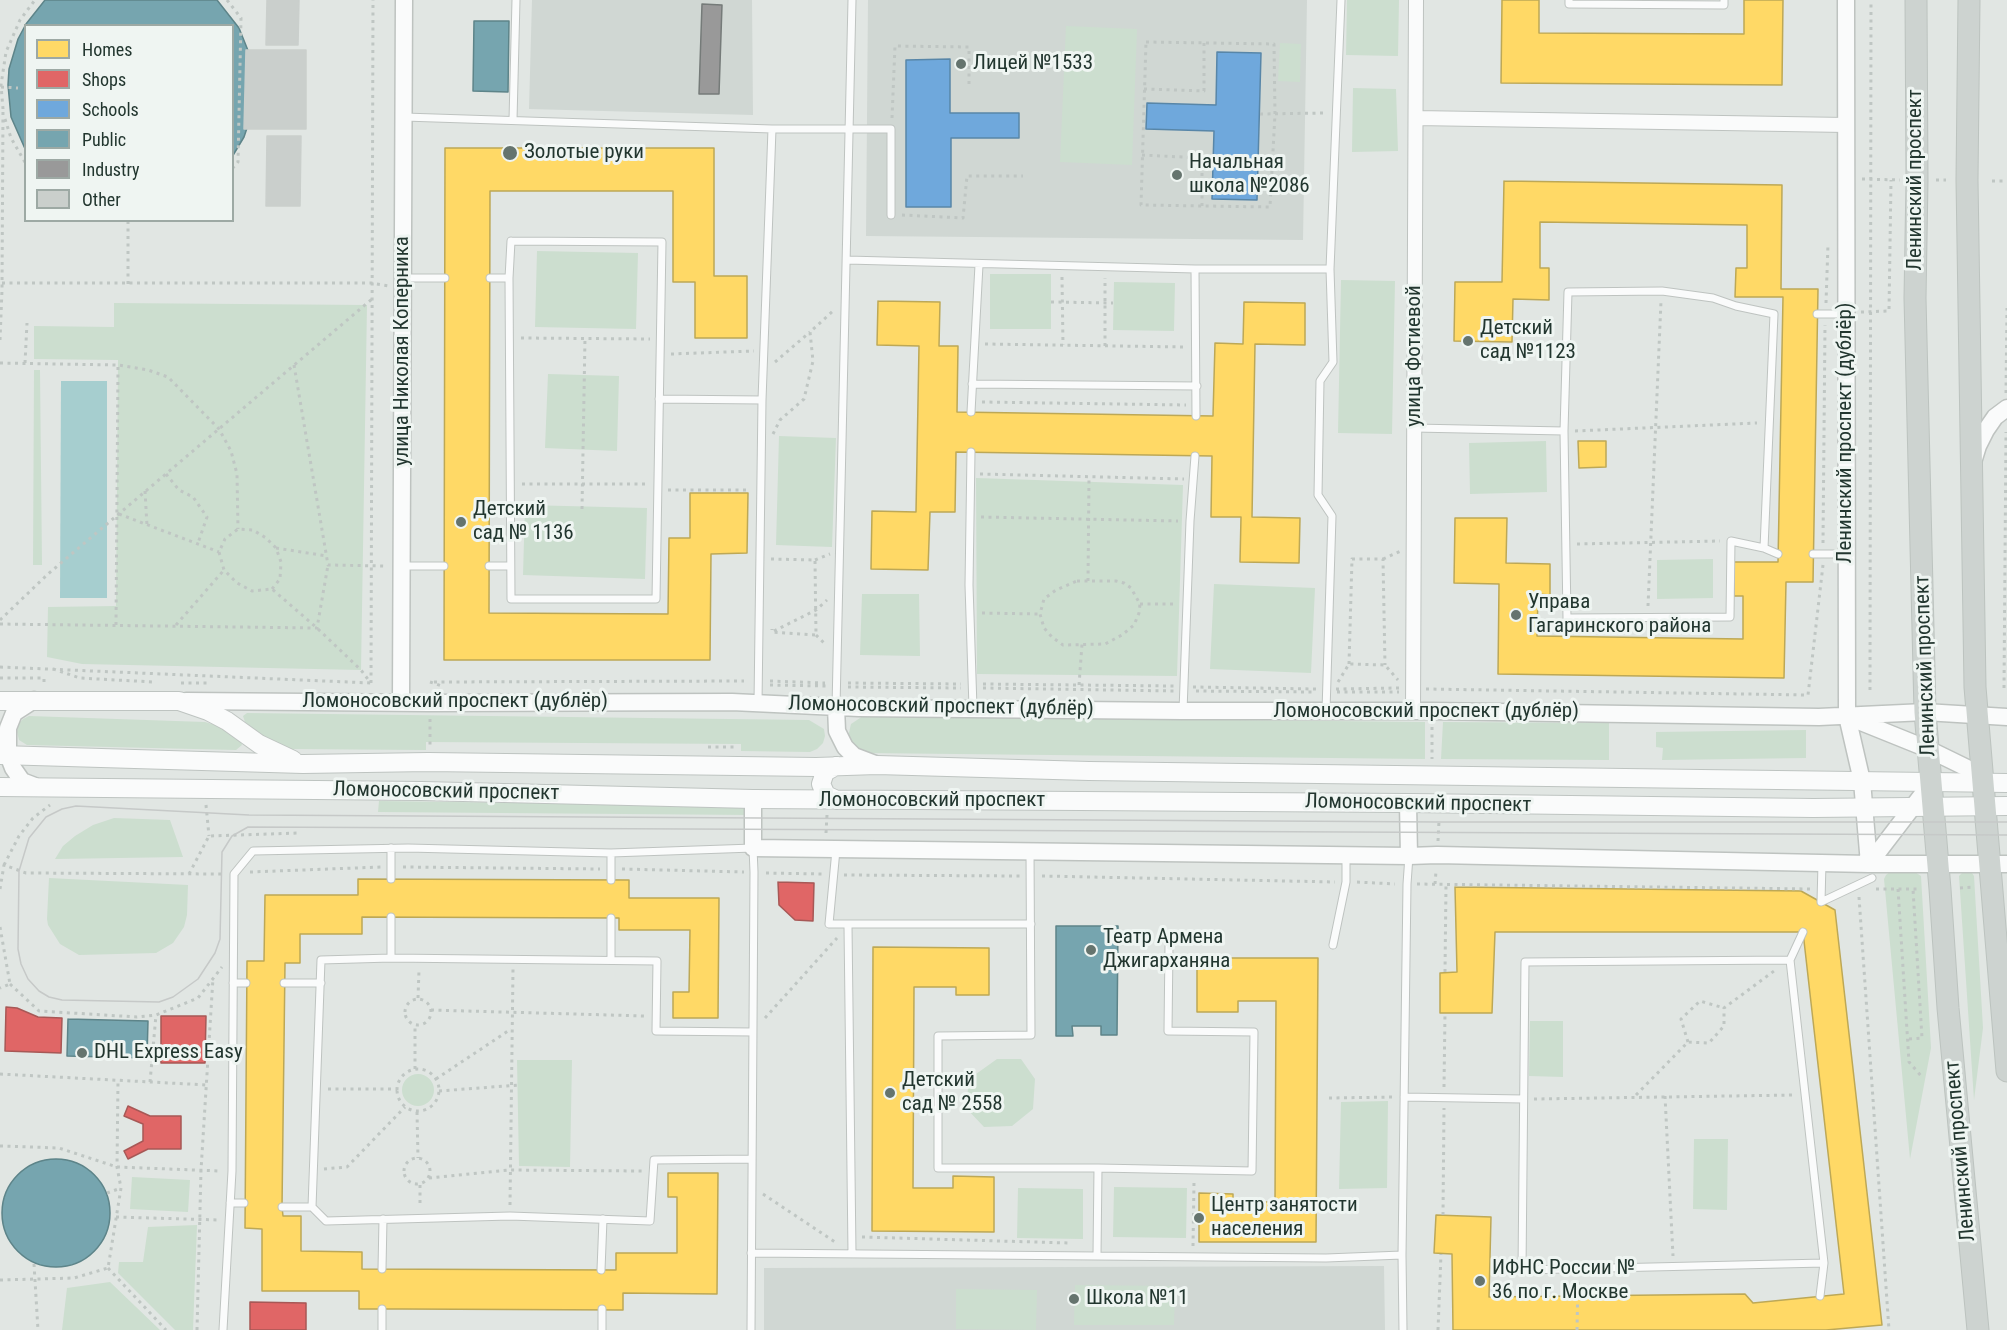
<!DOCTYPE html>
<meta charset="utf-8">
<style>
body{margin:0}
#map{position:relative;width:2007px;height:1330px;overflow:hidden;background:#e1e6e3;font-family:"Roboto Condensed",sans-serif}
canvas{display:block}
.legend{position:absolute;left:24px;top:24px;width:210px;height:198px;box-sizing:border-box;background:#eff5f2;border:2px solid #9da9a4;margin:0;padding:8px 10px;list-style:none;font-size:18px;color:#22362f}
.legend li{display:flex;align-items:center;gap:12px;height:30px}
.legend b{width:30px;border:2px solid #9da9a4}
</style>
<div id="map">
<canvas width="2007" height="1330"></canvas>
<ul class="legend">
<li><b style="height:16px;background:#ffd966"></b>Homes</li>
<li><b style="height:16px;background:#e06666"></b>Shops</li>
<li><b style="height:16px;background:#6fa8dc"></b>Schools</li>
<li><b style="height:16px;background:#76a5af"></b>Public</li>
<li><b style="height:16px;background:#999"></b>Industry</li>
<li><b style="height:16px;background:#cacfcc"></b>Other</li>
</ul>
</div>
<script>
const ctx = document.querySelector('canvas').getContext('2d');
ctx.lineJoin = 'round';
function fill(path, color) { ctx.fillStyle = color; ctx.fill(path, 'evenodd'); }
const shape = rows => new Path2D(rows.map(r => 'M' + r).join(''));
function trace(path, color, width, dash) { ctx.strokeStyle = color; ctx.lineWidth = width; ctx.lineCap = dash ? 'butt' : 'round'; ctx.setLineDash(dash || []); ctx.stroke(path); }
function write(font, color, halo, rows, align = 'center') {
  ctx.font = font + ' "Roboto Condensed",sans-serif'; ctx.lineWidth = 6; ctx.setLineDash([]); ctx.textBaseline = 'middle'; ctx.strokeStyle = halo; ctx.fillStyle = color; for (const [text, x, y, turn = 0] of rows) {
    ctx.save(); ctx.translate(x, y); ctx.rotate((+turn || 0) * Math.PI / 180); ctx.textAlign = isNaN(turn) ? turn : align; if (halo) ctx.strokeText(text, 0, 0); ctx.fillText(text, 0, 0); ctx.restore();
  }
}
const built = shape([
 [532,0,752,0,753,115,529,109],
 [868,0,1307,0,1303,240,866,236],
 [1384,1266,1385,1330,764,1330,764,1268]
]);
const green = shape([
 [1347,0,1399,0,1398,56,1346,55],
 [1066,26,1137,29,1132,165,1060,162],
 [1280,43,1301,44,1300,82,1278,81],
 [1353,88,1396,89,1398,151,1352,152],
 [537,251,638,253,636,329,535,327],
 [990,274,1051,274,1051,329,990,329],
 [1341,280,1395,281,1392,434,1338,433],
 [1114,282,1175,283,1174,331,1113,330],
 [114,303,367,305,361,670,82,664,47,657,48,607,116,606,118,360,34,359,34,326,114,327],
 [34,370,40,370,42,565,33,565],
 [548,374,619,376,617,451,545,448],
 [779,436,836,438,832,547,776,545],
 [1546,441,1547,492,1470,494,1469,443],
 [976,478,1183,485,1177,676,977,674],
 [525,505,647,508,645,579,523,575],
 [1713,559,1713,598,1657,599,1657,560],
 [1214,584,1315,588,1311,673,1210,669],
 [862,594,919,594,920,656,860,655],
 [247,713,809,720,824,729,825,736,823,743,817,749,810,752,741,751,741,744,426,742,426,750,288,749,269,741,245,722,243,716],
 [29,716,205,722,222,727,241,742,242,745,236,750,27,745,19,740,17,732,18,724,23,719],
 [863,716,1425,722,1425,759,863,753,858,751,848,737,851,724],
 [1443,722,1609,723,1609,760,1441,759],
 [1806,730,1806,758,1662,760,1663,748,1656,747,1656,732],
 [379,801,749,806,749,815,378,812],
 [114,818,170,820,183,857,55,859,63,846,75,836,93,825],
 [1891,871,1915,872,1921,876,1931,1048,1910,1159,1884,879,1886,875],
 [1963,872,1972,873,1974,876,1983,1028,1974,1100,1959,876],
 [49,878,188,885,187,915,184,927,173,943,156,953,79,955,60,944,48,925,47,919],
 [1530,1021,1563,1021,1563,1077,1529,1076],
 [997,1059,1021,1059,1035,1079,1033,1109,1012,1126,984,1127,966,1108,969,1079],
 [517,1060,572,1060,570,1167,519,1166],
 '402 1090a16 16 0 1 1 32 0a16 16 0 1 1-32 0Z',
 [1388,1101,1387,1188,1339,1189,1341,1102],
 [1694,1139,1728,1139,1727,1210,1693,1209],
 [132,1177,190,1180,188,1212,130,1209],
 [1114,1187,1187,1188,1186,1238,1113,1237],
 [1018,1188,1083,1189,1083,1239,1017,1238],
 [197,1225,193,1330,175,1330,118,1273,119,1262,143,1262,148,1227],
 [110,1282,160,1330,62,1330,67,1288],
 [1075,1285,1175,1286,1174,1325,1074,1325],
 [956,1289,1037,1290,1036,1330,956,1329]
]);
const water = shape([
 [61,381,107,381,107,598,60,598]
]);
const homes = shape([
 [1502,0,1539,0,1539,33,1744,34,1744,0,1783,0,1782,85,1501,83,1502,0],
 [445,148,714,148,714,276,747,276,747,338,695,338,695,282,673,282,673,191,490,191,489,613,668,614,669,538,690,538,690,493,748,493,747,553,711,554,710,660,444,660,445,148],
 [1504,181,1782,185,1781,289,1818,289,1813,582,1786,582,1784,678,1498,674,1499,584,1454,583,1455,518,1507,518,1506,563,1550,564,1550,595,1538,594,1537,636,1743,639,1743,596,1734,596,1734,562,1778,562,1783,297,1735,297,1736,268,1747,268,1747,225,1540,222,1540,268,1549,268,1549,300,1513,299,1512,342,1454,341,1455,282,1502,282,1504,181],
 [878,301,940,302,939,346,958,346,957,412,1213,416,1215,343,1243,344,1244,302,1305,303,1305,345,1255,344,1252,517,1300,518,1299,563,1240,562,1241,517,1211,517,1212,456,956,452,955,512,930,512,928,570,871,569,872,511,916,512,919,346,877,345,878,301],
 [1578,441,1606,441,1606,467,1579,468,1578,441],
 [358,879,629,880,629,898,719,898,718,1018,673,1018,673,992,689,992,690,930,619,930,619,918,362,917,362,934,300,934,300,963,285,963,282,1207,283,1216,301,1216,301,1251,362,1252,362,1269,616,1270,616,1253,677,1253,677,1197,668,1197,668,1173,718,1173,717,1294,623,1293,623,1310,402,1309,359,1309,359,1291,262,1291,262,1229,245,1228,247,961,264,961,265,895,358,895,358,879],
 [1455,887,1801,891,1835,910,1882,1325,1826,1330,1453,1330,1452,1254,1434,1253,1436,1215,1491,1217,1489,1297,1745,1294,1753,1303,1844,1294,1803,932,1495,932,1492,1013,1440,1013,1440,973,1457,972,1455,887],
 [873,947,989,948,989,995,956,995,956,987,914,987,913,1188,953,1188,953,1176,994,1177,994,1232,872,1231,873,947],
 [1197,958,1318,958,1316,1242,1199,1242,1199,1193,1233,1194,1233,1202,1275,1202,1276,1001,1238,1001,1238,1012,1197,1012,1197,958]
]);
const shops = shape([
 [778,882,814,883,813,921,795,920,779,905,778,882],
 [6,1007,17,1008,38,1017,62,1018,61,1053,5,1051,6,1007],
 [161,1016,206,1016,205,1063,161,1063,161,1016],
 [128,1106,150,1116,181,1116,181,1149,148,1149,128,1159,124,1151,143,1141,143,1124,124,1116,128,1106],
 [250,1302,306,1303,306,1330,250,1330,250,1302]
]);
const schools = shape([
 [1217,52,1261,53,1257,200,1212,199,1214,131,1146,129,1147,103,1216,105,1217,52],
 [950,59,950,113,1019,113,1019,138,951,138,951,207,906,207,906,60,950,59]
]);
const public = shape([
 [45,0,217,0,239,28,251,58,254,74,253,106,249,122,244,137,232,157,232,26,26,26,26,151,11,117,8,85,9,69,18,39,26,24,45,0],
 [474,21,509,21,508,92,473,91,474,21],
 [1056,926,1118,926,1117,1035,1101,1035,1101,1026,1072,1026,1073,1036,1056,1036,1056,926],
 [68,1019,148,1021,147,1058,67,1056,68,1019],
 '2 1213a54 54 0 1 1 108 0a54 54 0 1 1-108 0Z'
]);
const industry = shape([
 [702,4,722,5,719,94,699,94,702,4]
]);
const building = shape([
 [267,0,299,0,298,45,266,45,267,0],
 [246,50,306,50,306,129,244,129,246,50],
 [267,136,301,136,300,206,266,206,267,136]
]);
const path = shape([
 [227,0,241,18,238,162,232,169],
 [1146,42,1274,44,1275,114,1270,207,1141,205,1146,42],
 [1,87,18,88],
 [1144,89,1204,91,1204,43],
 [3,109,1,85,6,52,20,20,35,0],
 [1260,114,1324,113],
 [892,118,895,46,969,47,969,88],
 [5,119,11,138,26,164],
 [1142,155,1202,158,1202,206],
 [1862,179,1900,180],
 [1936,180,1946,180],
 [1992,181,2007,181],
 [902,215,963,218,967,176,1023,176],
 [1062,277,1063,345],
 [2,283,371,283,389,286],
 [128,284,128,220],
 [1051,302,1113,303],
 [1826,303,1828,244],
 [1861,312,1889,311,1891,180],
 [521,338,650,339],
 [0,340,2,290,3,109],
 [985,344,1185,347],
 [1105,346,1105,278],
 [671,354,754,351],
 [775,362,810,332],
 [0,363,118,365,148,370,168,377,219,429,231,451,237,474,238,529],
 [25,363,27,323],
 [294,365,328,565,387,566],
 [2006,393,2007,308],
 [982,402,1186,405],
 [1575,431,1757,423],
 [773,434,780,420,804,399,813,361,810,332,833,311],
 [166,474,179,490,193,497,207,517,198,543],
 [980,474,1184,479],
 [522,484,647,484],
 [668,490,749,490],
 [145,491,147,526],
 [582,509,585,338],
 [119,514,219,552],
 [981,517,1178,521],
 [1823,543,1825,325],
 [1577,544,1720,541],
 [276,548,327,556],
 [771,559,815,560,816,635,772,632,772,629],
 [1383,559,1401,551],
 [815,560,830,554],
 [1077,581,1116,581,1124,583,1131,588,1140,604,1139,613,1134,625,1122,635,1105,644,1063,645,1052,637,1044,628,1040,614,1044,599,1056,590,1077,581],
 [1088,581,1089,477],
 [272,589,280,579,281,562,276,548,266,538,253,530,238,529,225,539,219,552,224,570,237,583,252,591,272,589,317,628,361,670,370,682],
 [1140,604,1177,604],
 [1648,606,1661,301],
 [982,613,1040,614],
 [0,620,48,574,372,299],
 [0,624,317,628,328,565],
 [116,625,118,365],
 [176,625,224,570],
 [774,631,816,610,827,600],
 [816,635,825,644],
 [1349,664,1352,559,1383,559,1385,665],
 [0,667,371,683],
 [53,669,80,678,153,682],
 [0,678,44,678,44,685],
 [770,681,825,683],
 [430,682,442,686],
 [434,682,744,681],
 [1338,682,1349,664,1385,665,1398,680],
 [181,683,207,683],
 [371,683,373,0],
 [848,683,961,684],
 [983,684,1174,686],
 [770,685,826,686],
 [1079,685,1082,644],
 [848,687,961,688],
 [1193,687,1316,689],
 [983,688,1174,691],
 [2004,688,2006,432],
 [1336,689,1399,688],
 [1426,689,1808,695,1823,565],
 [1870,690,1871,0],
 [1196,691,1315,692],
 [1337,692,1399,692],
 [430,719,430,745],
 [1432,727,1432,759],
 [708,747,737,747],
 [206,805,209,836],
 [826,833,827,815],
 [1438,841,1439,821],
 [4,865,19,836,33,818,50,805],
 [403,867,600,869],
 [622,869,744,872],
 [250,872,381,867],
 [766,873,822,874],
 [189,874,209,836,299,833],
 [844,875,1020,876],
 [1042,876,1335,882],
 [1357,882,1395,884],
 [1417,884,1812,889],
 [1435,884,1436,871],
 [1960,888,1973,887],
 [0,889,4,865,26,873,222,874],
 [1876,889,1921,889],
 [1898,889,1909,1062,1923,1078],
 [1859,897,1889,1330],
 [0,927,10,984,0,988],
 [1445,972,1446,885],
 [10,984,39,1011,137,1017,156,1015,198,998,222,967],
 [418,998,419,970],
 '405 1012a13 13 0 1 1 26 0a13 13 0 1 1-26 0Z',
 [431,1010,645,1016],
 [765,1018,837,938],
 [1909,1039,1922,1038,1913,889],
 [1688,1042,1681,1019,1700,1001,1724,1008],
 [415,1069,415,1025],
 '397 1090a21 21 0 1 1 42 0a21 21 0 1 1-42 0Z',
 [0,1074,207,1085],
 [436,1079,511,1029],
 [150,1082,156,1015],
 [1444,1087,1445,1013],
 [328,1089,397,1089],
 [439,1091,519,1085],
 [1636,1095,1688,1042,1709,1043,1724,1026,1724,1008,1774,971],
 [1665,1096,1673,1256],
 [1329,1098,1394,1097],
 [1534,1099,1794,1095],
 [417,1112,418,1158],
 [0,1146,59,1148,117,1167,220,1171],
 '404 1171a13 13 0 1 1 26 0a13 13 0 1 1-26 0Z',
 [324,1169,347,1167,405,1107],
 [429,1178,509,1170,643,1171],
 [420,1185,420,1207],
 [107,1193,121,1188],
 [763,1194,835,1242],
 [510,1205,513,969],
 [1443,1215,1444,1108],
 [116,1217,220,1220],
 [862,1237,1069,1243],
 [1193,1246,1194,1182],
 [34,1264,38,1330],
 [108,1268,166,1330],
 [0,1280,74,1278,108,1268,121,1188,117,1167,118,1081],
 [197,1330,201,1170,213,978],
 [1438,1330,1441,1254],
 [1577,1330,1578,1280]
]);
const service = shape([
 [1569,0,1569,4,1724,5,1724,0],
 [404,117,772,129,891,129,891,215],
 [513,120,516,0],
 [511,241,662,242,656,599,511,599,509,278,511,241],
 [847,260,1195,269,1330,269],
 [1195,269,1196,416],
 [403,278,445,278],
 [490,278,509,278],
 [1817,314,1845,314],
 [972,384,1197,386],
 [659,399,762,400],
 [971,412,979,265],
 [1414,428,1564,431,1568,292,1662,291,1713,298,1736,306,1774,314,1764,548,1731,541,1730,617,1567,618,1564,431],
 [971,452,969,585,973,708],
 [1764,548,1778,554],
 [1813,554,1846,554],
 [402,566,444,566],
 [489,566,510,566],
 [758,703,762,400,772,129],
 [836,707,852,0],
 [1183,711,1190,521,1195,456],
 [1326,711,1332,516,1318,495,1320,381,1333,362,1330,269,1341,0],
 [391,848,391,879],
 [836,850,829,924,1031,924],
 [1030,851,1031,1035,938,1036,938,1168,1098,1168],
 [1822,863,1821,902,1872,878],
 [611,880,611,853],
 [391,917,391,958],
 [611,918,611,960],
 [848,926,852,1253],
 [1333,945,1346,882,1346,856],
 [1790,960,1824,1263,1522,1270,1525,962,1790,960],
 [1790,960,1803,932],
 [233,983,246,983],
 [284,983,321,983],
 [1404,1097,1523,1099],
 [752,1159,654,1160,650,1221,510,1216,326,1221,312,1207,321,960,391,958,657,961,656,1031,753,1032],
 [230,1203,244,1203],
 [282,1207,312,1207],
 [751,1253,1326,1258,1402,1255],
 [1097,1255,1098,1168,1252,1171,1254,1032,1168,1031,1169,946],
 [382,1269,383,1219],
 [601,1270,603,1219],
 [1820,1296,1824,1263],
 [382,1309,382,1330],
 [602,1309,602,1330],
 [223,1330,232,1171,234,874,253,851,408,848,611,853,753,848,754,872,751,1330],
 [1403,1330,1402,1255,1407,884,1409,856]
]);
const minor = shape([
 [1416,118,1846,125],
 [1413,711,1416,0]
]);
const tertiary = shape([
 [1846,0,1847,716,1862,781,1869,864],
 [1974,459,1978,446,1986,430,1995,417,2007,408],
 [34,700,14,713,8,728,8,755,13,768,22,781,35,786],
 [186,701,429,703,732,702,859,708,1183,711,1431,711,1819,717,1925,712,2007,717],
 [401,702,404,0],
 [836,707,837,731,845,747,854,756,875,764],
 [1851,718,1928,749,1969,769,1984,783],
 [753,799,753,848,1409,856,1437,855,1869,864,2007,864],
 [1408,803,1409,856],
 [1869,864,1931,783]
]);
const secondary = shape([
 [0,701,179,701,208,711,227,721,259,744,293,760],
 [0,755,303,764,428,762,816,767,877,765,1089,771,2007,783],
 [836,766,825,772,821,784,826,795,837,800],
 [0,787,421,791,753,799,1408,803,1813,808,2007,806]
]);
const primary = shape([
 [1916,0,1917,180,1915,298,1925,712,1940,889,1948,1008,1978,1330],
 [1969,0,1967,180,1975,687,2007,1071]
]);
const tram = shape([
 [2007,822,1440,822,249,815,76,806,62,809,46,817,29,838,19,871,18,949,21,964,28,979,39,991,49,997,62,1000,159,1002,173,997,198,979,215,953,220,939,222,852,232,836,248,827,2007,835]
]);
const markers = [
 [961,64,6,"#65746e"],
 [510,153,8,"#65746e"],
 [1177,175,6,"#65746e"],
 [1468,341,6,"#65746e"],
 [461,522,6,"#65746e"],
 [1516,615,6,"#65746e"],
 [1091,950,6,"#65746e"],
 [82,1053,6,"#65746e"],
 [890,1093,6,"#65746e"],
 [1199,1218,6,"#65746e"],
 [1480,1281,6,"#65746e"],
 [1074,1299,6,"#65746e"]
];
const poiNames = [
 ["Лицей №1533",973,64],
 ["Золотые руки",524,153],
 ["Начальная",1189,163],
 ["школа №2086",1189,187],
 ["Детский",1480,329],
 ["сад №1123",1480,353],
 ["Детский",473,510],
 ["сад № 1136",473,534],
 ["Управа",1528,603],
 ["Гагаринского района",1528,627],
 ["Театр Армена",1103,938],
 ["Джигарханяна",1103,962],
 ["DHL Express Easy",94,1053],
 ["Детский",902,1081],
 ["сад № 2558",902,1105],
 ["Центр занятости",1211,1206],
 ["населения",1211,1230],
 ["ИФНС России №",1492,1269],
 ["36 по г. Москве",1492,1293],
 ["Школа №11",1086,1299]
];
const streetNames = [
 ["Ленинский проспект",1916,180,-90],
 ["улица Николая Коперника",403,351,-90],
 ["улица Фотиевой",1415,356,-90],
 ["Ленинский проспект (дублёр)",1846,433,-90],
 ["Ленинский проспект",1926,666,-92],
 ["Ломоносовский проспект (дублёр)",455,702],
 ["Ломоносовский проспект (дублёр)",941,707,1],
 ["Ломоносовский проспект (дублёр)",1426,712],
 ["Ломоносовский проспект",446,792,1],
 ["Ломоносовский проспект",932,801],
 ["Ломоносовский проспект",1418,804,1],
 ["Ленинский проспект",1961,1151,-95]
];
fill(built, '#d0d7d3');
fill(green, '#ccdecf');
fill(water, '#a6cecf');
fill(homes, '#ffd966');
trace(homes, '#bda856', 1.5);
fill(shops, '#e06666');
trace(shops, '#a75856', 1.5);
fill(schools, '#6fa8dc');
trace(schools, '#5886a8', 1.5);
fill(public, '#76a5af');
trace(public, '#5d8489', 1.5);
fill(industry, '#999');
trace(industry, '#757b79', 1.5);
fill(building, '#cacfcc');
trace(building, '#cacfcc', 1.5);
trace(service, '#bec3c0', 9);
trace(minor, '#bec3c0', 16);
trace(tertiary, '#bec3c0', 19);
trace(secondary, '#bec4c1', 20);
trace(primary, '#bcc3bf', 23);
trace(path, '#bfc6c3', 3, [3, 4.5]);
trace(service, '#fafbfb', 7);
trace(minor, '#fafbfb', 14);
trace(tertiary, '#fafbfb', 16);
trace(secondary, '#fafbfb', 18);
trace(primary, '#cdd3d0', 21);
trace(tram, '#c6c9c8', 1.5);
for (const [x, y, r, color] of markers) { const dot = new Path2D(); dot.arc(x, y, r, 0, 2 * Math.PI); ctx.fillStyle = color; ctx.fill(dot); trace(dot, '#eff5f2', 2); }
write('21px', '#22362f', '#eff5f2', poiNames, 'left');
write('21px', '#22362f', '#eff5f2', streetNames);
</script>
